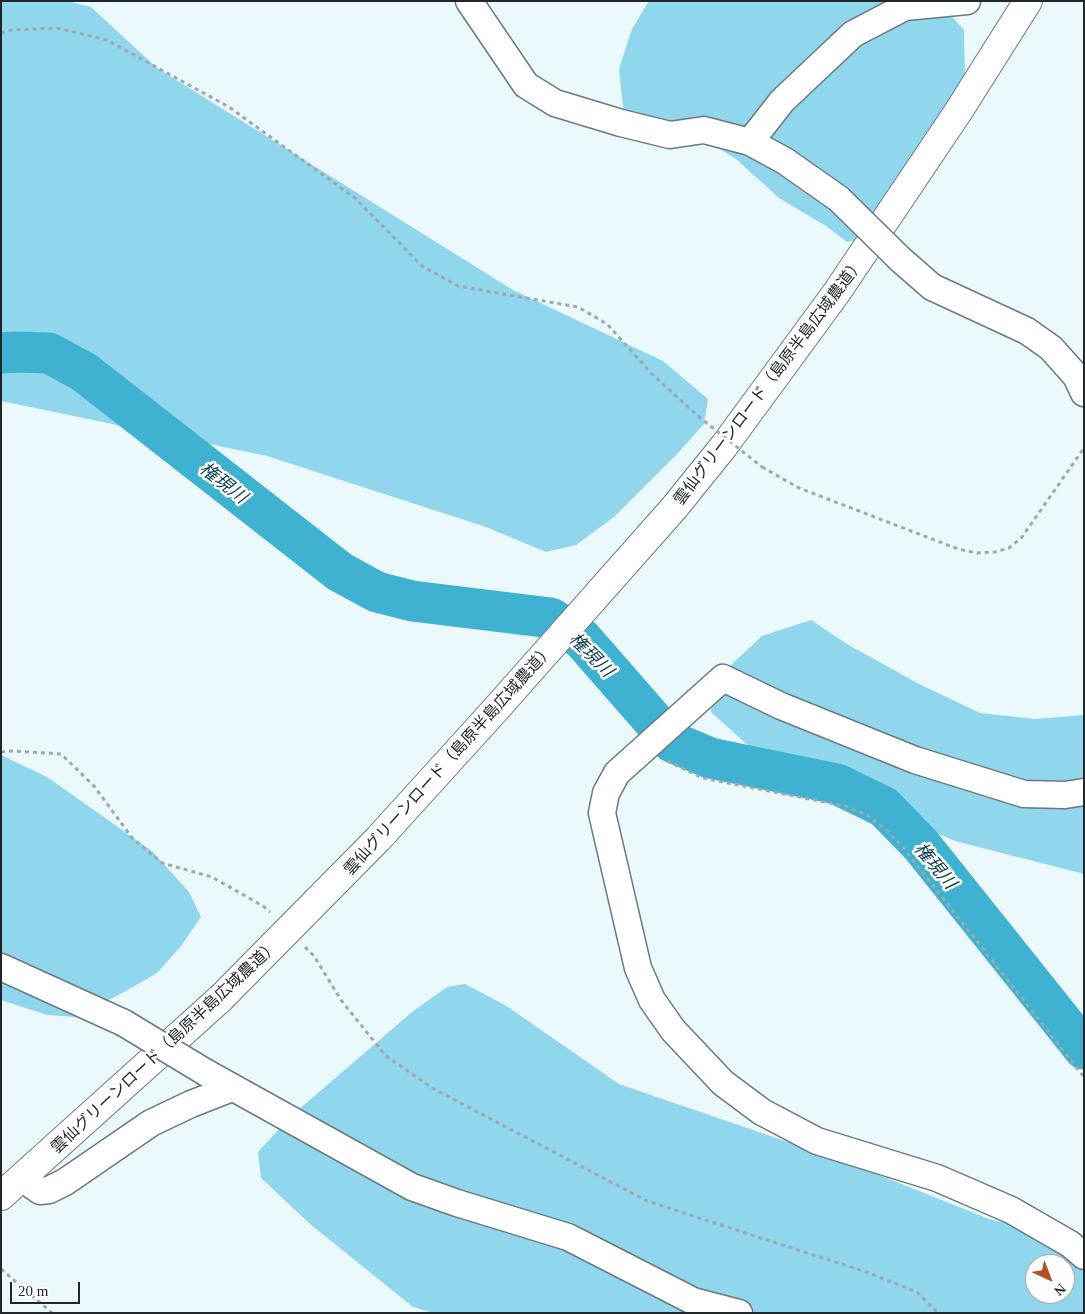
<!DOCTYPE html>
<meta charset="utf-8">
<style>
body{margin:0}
#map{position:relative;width:1085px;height:1314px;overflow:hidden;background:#ebf9fd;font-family:Georgia,serif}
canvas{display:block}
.frame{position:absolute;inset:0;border:2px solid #212729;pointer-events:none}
.north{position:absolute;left:1025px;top:1254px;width:50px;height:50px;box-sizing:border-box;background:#fff;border:1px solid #a6a9a9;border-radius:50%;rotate:137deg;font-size:14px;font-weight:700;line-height:20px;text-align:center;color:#212729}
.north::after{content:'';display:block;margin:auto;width:18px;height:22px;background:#b64f28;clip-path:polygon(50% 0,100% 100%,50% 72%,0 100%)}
.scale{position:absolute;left:10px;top:1282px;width:70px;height:22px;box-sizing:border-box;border:2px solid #212729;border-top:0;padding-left:6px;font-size:15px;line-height:18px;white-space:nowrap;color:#212729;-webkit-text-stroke:4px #fff;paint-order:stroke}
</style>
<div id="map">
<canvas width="1085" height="1314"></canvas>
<div class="frame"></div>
<div class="north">N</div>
<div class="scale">20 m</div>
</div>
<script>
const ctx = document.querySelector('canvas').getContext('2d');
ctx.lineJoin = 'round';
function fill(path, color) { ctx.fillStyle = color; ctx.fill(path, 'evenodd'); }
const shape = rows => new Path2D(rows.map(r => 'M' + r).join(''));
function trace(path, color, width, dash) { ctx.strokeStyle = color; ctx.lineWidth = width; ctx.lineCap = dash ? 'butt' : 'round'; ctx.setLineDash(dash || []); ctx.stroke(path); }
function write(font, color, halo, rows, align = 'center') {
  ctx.font = font + ' Georgia,"Noto Sans JP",serif'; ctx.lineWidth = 5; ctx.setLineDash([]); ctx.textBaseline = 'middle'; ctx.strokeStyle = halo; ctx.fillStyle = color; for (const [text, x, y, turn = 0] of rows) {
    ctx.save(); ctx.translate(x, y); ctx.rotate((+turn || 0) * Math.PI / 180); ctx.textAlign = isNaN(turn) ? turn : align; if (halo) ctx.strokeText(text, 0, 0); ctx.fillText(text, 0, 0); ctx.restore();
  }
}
const green = shape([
 [1,1,67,1,91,7,157,68,513,290,663,361,708,399,704,424,678,453,614,517,576,545,546,552,486,527,267,456,1,401],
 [649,1,938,1,964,30,965,78,877,236,847,242,826,226,779,198,736,159,705,140,624,114,619,69,632,29],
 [811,620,847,644,919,684,980,713,1035,719,1084,715,1084,874,955,841,829,787,753,750,711,712,712,690,731,665,762,636],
 [1,755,47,777,152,851,189,892,201,917,181,946,157,973,126,991,75,1017,47,1015,1,1000],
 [465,984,505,1005,619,1084,849,1163,989,1219,1084,1242,1084,1313,433,1313,413,1307,310,1224,261,1178,258,1152,290,1117,412,1012,447,987],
 [1035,1264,1065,1264,1065,1294,1035,1294]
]);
const river = shape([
 [1,353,13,352,49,353,84,372,340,572,377,592,412,601,551,618,582,639,672,742,710,758,837,784,884,807,921,845,1084,1049]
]);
const path = shape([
 [1,33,12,30,57,28,107,40,229,107,355,198,422,266,458,286,578,307,607,324,653,375,698,416],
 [762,467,799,488,958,549,977,553,995,552,1009,548,1022,537,1084,448],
 [1,752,11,751,61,754,94,786,133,839,162,863,212,877,263,906,270,912],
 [667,761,703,778,845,806,867,815,885,829,901,845,1084,1077],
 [305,947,314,956,341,1000,385,1055,434,1089,647,1201,866,1272,917,1292,938,1313],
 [1,1269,52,1313]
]);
const minor = shape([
 [469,1,526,85,555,103,621,123,670,135,704,130,750,142,785,161,839,199],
 [750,142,782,101,853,34,905,7,967,1],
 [900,259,932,287,1027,331,1051,348,1076,376,1084,393],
 [1084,792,1065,795,1024,794,915,760,781,706,723,678,617,773,606,793,602,813,638,968,652,1000,673,1030,723,1083,762,1112,817,1141,937,1178,1011,1210,1070,1244,1084,1256],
 [1,967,124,1023],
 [205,1072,412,1187,457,1203,568,1237,693,1301,739,1313],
 [24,1176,33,1186,40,1191,49,1190,65,1182,151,1123,191,1104,232,1088]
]);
const tertiary = shape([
 [674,508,724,446,837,292,958,112,1028,1],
 [1,1196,221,998]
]);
const pathBridge = shape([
 [698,416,762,467]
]);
const minorBridge = shape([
 [839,199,900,259],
 [124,1023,205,1072]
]);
const tertiaryBridge = shape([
 [221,998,378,839,496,709,674,508]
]);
const streetNames = [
 ["雲仙グリーンロード（島原半島広域農道）",768,381,-53],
 ["雲仙グリーンロード（島原半島広域農道）",448,759,-48],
 ["雲仙グリーンロード（島原半島広域農道）",164,1046,-43]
];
const waterNames = [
 ["権現川",224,482,38],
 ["権現川",592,654,45],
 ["権現川",936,865,50]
];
fill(green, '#90d6ec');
trace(river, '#3fb1d1', 41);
trace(minor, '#6a797e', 29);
trace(tertiary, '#6a797e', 30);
trace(path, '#9ea9ac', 3, [4, 4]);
trace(minor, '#fff', 26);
trace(tertiary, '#fff', 28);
trace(minorBridge, '#6a797e', 29, []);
trace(tertiaryBridge, '#6a797e', 30, []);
trace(pathBridge, '#9ea9ac', 3, [4, 4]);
trace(minorBridge, '#fff', 26);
trace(tertiaryBridge, '#fff', 28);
write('16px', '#212729', '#fff', streetNames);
write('italic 18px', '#0b3e4b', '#fff', waterNames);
</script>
